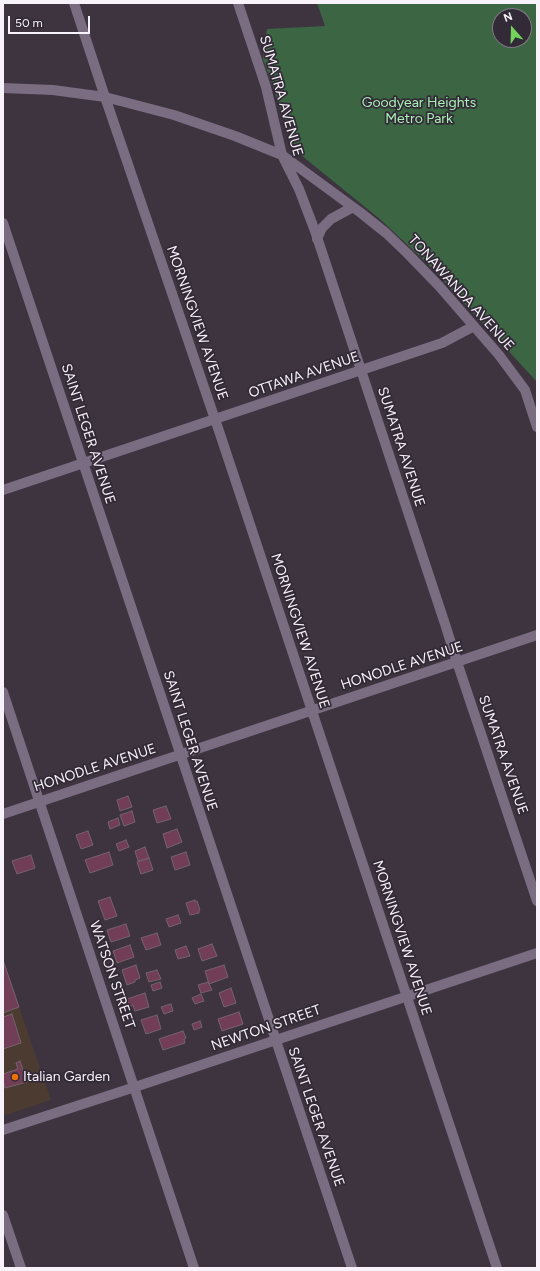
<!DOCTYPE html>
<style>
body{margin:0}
#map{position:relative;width:540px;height:1271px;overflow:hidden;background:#3d3440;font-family:Figtree,sans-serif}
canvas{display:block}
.frame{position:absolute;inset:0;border:4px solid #f8f2fa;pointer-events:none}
.north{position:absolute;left:492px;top:8px;width:40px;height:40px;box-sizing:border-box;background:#322a36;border:1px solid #817a84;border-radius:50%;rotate:340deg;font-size:11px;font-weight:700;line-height:16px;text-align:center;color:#f8f2fa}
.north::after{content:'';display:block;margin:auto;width:14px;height:18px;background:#73d25c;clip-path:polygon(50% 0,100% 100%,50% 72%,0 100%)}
.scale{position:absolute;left:8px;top:16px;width:82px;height:18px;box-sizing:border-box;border:2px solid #f8f2fa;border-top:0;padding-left:5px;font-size:12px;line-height:14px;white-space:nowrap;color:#f8f2fa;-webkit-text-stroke:3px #322a36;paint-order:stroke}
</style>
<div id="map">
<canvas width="540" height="1271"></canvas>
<div class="frame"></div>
<div class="north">N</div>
<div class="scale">50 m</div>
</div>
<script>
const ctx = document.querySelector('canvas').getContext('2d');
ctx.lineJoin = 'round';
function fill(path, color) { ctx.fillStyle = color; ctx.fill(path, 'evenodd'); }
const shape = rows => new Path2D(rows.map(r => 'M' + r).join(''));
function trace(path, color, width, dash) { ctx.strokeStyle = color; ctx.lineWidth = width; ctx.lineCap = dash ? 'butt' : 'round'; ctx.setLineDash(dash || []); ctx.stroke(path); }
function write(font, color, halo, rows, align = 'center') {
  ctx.font = font + ' Figtree,sans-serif'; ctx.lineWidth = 3.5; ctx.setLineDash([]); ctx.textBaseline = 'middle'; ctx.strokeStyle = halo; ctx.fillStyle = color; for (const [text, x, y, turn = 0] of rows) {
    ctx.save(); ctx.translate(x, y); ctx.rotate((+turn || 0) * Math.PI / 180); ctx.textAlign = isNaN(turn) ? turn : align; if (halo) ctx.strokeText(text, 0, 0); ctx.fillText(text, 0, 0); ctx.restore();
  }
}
const commercial = shape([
 [3,960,51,1100,3,1116]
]);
const green = shape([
 [317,3,537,3,537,382,431,267,381,220,296,151,263,59,267,29,325,26],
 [500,16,524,16,524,40,500,40]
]);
const building = shape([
 [128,796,132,807,120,811,117,800,128,796],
 [166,806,171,819,157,823,153,810,166,806],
 [132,811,135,822,124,826,120,815,132,811],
 [118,818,120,825,110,829,108,822,118,818],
 [177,829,182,842,167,848,163,834,177,829],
 [88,831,93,845,81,849,76,835,88,831],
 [126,840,129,847,119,851,116,844,126,840],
 [145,847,149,858,138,861,135,851,145,847],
 [109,852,113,865,90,873,85,860,109,852],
 [186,852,190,865,175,870,171,857,186,852],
 [31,855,35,868,17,874,12,861,31,855],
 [149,858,153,870,141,874,137,862,149,858],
 [110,897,117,916,105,920,98,901,110,897],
 [195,900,195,902,197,901,200,910,199,911,199,913,190,915,186,903,195,900],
 [178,915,181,923,169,927,166,919,178,915],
 [126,924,130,936,111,942,107,930,126,924],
 [157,933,161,945,146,950,141,938,157,933],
 [212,944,217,956,202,961,198,949,212,944],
 [130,945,134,957,117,963,113,951,130,945],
 [186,946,190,956,178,959,175,950,186,946],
 [3,960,19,1007,3,1013,3,960],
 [136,965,140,978,135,980,135,982,127,985,122,970,136,965],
 [224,965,228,977,209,984,205,971,224,965],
 [157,970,161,979,149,982,146,973,157,970],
 [160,982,162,988,153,991,151,985,160,982],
 [208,982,212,990,201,993,198,985,208,982],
 [231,988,236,1003,224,1007,219,993,231,988],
 [145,993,149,1007,135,1011,133,1005,130,1007,127,999,145,993],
 [201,994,204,1001,195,1004,192,998,201,994],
 [171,1004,173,1011,164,1014,161,1007,171,1004],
 [239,1012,243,1024,222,1031,218,1019,239,1012],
 [12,1014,21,1043,3,1049,3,1017,12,1014],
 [157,1015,161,1029,146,1034,141,1020,157,1015],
 [200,1021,202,1027,194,1030,192,1024,200,1021],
 [183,1031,186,1038,184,1039,185,1043,163,1050,159,1039,183,1031],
 [20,1061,27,1082,5,1088,3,1081,3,1074,18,1069,16,1063,20,1061]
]);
const minor = shape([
 [74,3,105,97,220,434,497,1268],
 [238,3,266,87,282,155,299,189,315,231,445,624,457,662,537,901],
 [3,88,53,90,105,97,174,115,235,136,282,155,361,213,386,233,407,253,439,286,499,355,525,390,537,427],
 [3,223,352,1268],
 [317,239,322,228,331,219,353,207],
 [3,490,442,343,474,326],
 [3,692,194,1268],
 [3,814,537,635]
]);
const tertiary = shape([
 [3,1130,135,1087,537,953],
 [3,1215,21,1268]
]);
const markers = [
 [15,1077,4,"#e8710a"]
];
const streetNames = [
 ["SUMATRA AVENUE",281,96,74],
 ["TONAWANDA AVENUE",461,293,48],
 ["MORNINGVIEW AVENUE",197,323,71],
 ["OTTAWA AVENUE",304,375,-19],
 ["SAINT LEGER AVENUE",88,434,72],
 ["SUMATRA AVENUE",401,447,72],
 ["MORNINGVIEW AVENUE",300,631,72],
 ["HONODLE AVENUE",402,666,-18],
 ["SAINT LEGER AVENUE",190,741,72],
 ["SUMATRA AVENUE",503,755,71],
 ["HONODLE AVENUE",95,768,-18],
 ["MORNINGVIEW AVENUE",402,938,72],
 ["WATSON STREET",112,975,71],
 ["NEWTON STREET",266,1028,-19],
 ["SAINT LEGER AVENUE",316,1117,71]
];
const parkNames = [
 ["Goodyear Heights",419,103],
 ["Metro Park",419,119]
];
const poiNames = [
 ["Italian Garden",23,1077]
];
fill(commercial, '#4c3b31');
fill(green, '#3b6543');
fill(building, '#723e57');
trace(building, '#74636a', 1);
trace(minor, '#7a6c81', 10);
trace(tertiary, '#7a6c81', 10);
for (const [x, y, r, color] of markers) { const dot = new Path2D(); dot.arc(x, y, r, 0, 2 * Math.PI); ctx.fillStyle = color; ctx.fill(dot); trace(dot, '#322a36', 1.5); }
write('14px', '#f8f2fa', '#322a36', streetNames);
write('14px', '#a9f1b5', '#322a36', parkNames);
write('14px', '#f8f2fa', '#322a36', poiNames, 'left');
</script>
